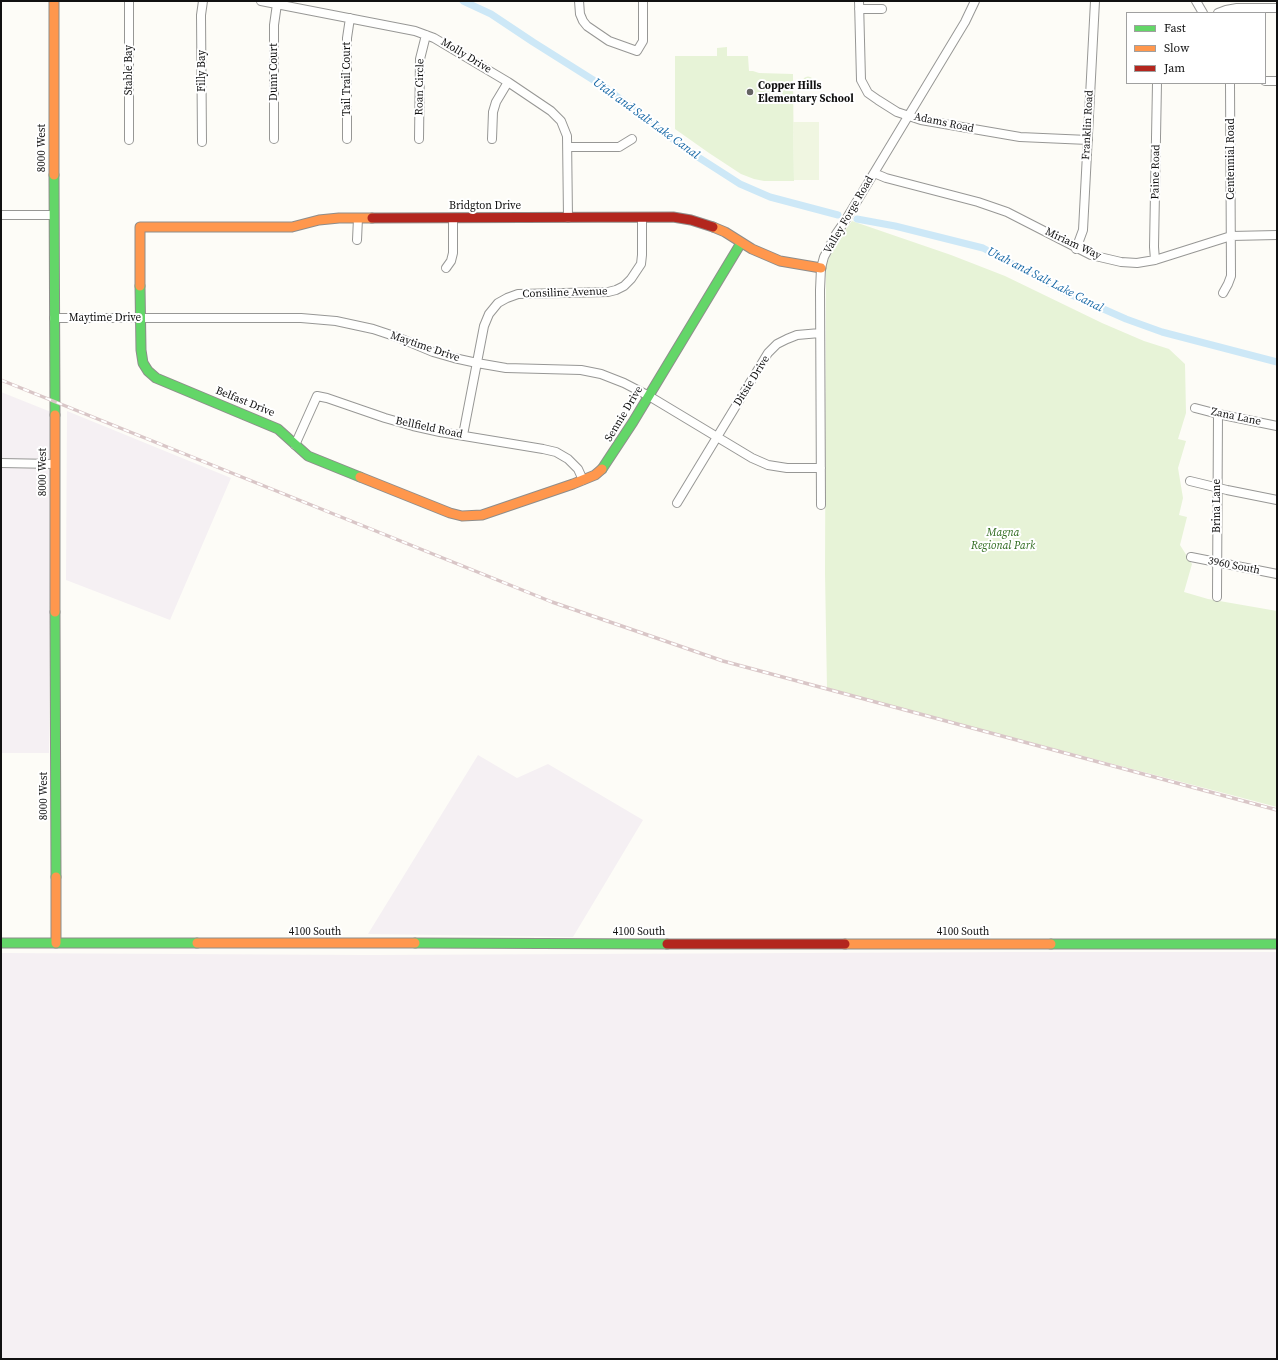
<!DOCTYPE html>
<style>
body{margin:0}
#map{position:relative;width:1278px;height:1360px;overflow:hidden;background:#fdfcf7;font-family:"Source Serif 4",serif}
canvas{display:block}
.frame{position:absolute;inset:0;border:2px solid #111;pointer-events:none}
.legend{position:absolute;left:1126px;top:12px;width:140px;height:72px;box-sizing:border-box;background:#fff;border:1px solid #a0a0a0;margin:0;padding:5px 7px;list-style:none;font-size:12px;color:#111}
.legend li{display:flex;align-items:center;gap:8px;height:20px}
.legend b{width:20px;border:1px solid #a0a0a0}
</style>
<div id="map">
<canvas width="1278" height="1360"></canvas>
<div class="frame"></div>
<ul class="legend">
<li><b style="height:5px;background:#63d668"></b>Fast</li>
<li><b style="height:5px;background:#ff974d"></b>Slow</li>
<li><b style="height:5px;background:#b3261e"></b>Jam</li>
</ul>
</div>
<script>
const ctx = document.querySelector('canvas').getContext('2d');
ctx.lineJoin = 'round';
function fill(path, color) { ctx.fillStyle = color; ctx.fill(path, 'evenodd'); }
const shape = rows => new Path2D(rows.map(r => 'M' + r).join(''));
function trace(path, color, width, dash) { ctx.strokeStyle = color; ctx.lineWidth = width; ctx.lineCap = dash ? 'butt' : 'round'; ctx.setLineDash(dash || []); ctx.stroke(path); }
function write(font, color, halo, rows, align = 'center') {
  ctx.font = font + ' "Source Serif 4",serif'; ctx.lineWidth = 4; ctx.setLineDash([]); ctx.textBaseline = 'middle'; ctx.strokeStyle = halo; ctx.fillStyle = color; for (const [text, x, y, turn = 0] of rows) {
    ctx.save(); ctx.translate(x, y); ctx.rotate((+turn || 0) * Math.PI / 180); ctx.textAlign = isNaN(turn) ? turn : align; if (halo) ctx.strokeText(text, 0, 0); ctx.fillText(text, 0, 0); ctx.restore();
  }
}
const industrial = shape([
 [1,392,51,412,49,753,1,753],
 [67,411,231,478,170,620,66,580],
 [478,755,517,778,548,764,643,820,573,937,368,934],
 [1018,952,1277,952,1277,1359,1,1359,1,953,368,955]
]);
const green = shape([
 [727,47,727,56,748,56,749,71,753,71,759,73,793,74,794,181,764,181,754,179,741,174,709,153,675,129,675,56,717,56,717,48],
 '802.5 82a5.5 5.5 0 1 1 11 0a5.5 5.5 0 1 1-11 0Z',
 [852,221,951,255,1005,276,1102,323,1144,341,1169,349,1185,364,1186,413,1178,439,1186,441,1178,468,1183,498,1179,515,1187,517,1180,545,1192,564,1184,592,1208,599,1277,611,1277,807,827,689,825,573,826,266,836,242]
]);
const pitch = shape([
 [793,122,819,122,819,180,794,180]
]);
const canal = shape([
 [463,1,491,14,533,42,606,88,687,150,740,184,770,197,838,215],
 [857,219,895,226,983,248,1065,292,1126,319,1162,332,1277,362]
]);
const street = shape([
 [261,1,415,31,434,38,508,82,551,111,561,121,567,136,568,218],
 [579,1,580,14,583,21,587,26,609,41,637,51,643,41,643,1],
 [859,1,861,80,868,93,878,100,897,112,921,120,1020,137,1088,140],
 [1196,1,1203,13],
 [859,9,882,9],
 [1218,13,1226,10,1237,8,1277,8],
 [1265,81,1277,81],
 [274,139,274,25,277,4],
 [347,139,347,38,350,18],
 [419,139,420,59,426,35],
 [492,139,493,112,496,102,508,82],
 [129,140,129,1],
 [202,142,201,15,203,1],
 [568,147,619,147,632,139],
 [874,173,886,178,978,202,1007,212,1091,255,1121,262,1137,263,1155,260,1231,236,1277,235],
 [1,215,54,215],
 [357,240,358,218],
 [1076,249,1083,230,1095,1],
 [1155,260,1154,247,1157,83],
 [446,268,451,261,453,253,453,218],
 [1223,293,1228,284,1231,276,1230,83],
 [54,318,301,318,336,321,373,329,397,337,433,352,454,358,477,363,506,368,581,370,601,374,624,383,649,396,752,458,768,465,787,468,821,468],
 [1195,408,1218,414,1277,426],
 [463,435,484,326,489,314,498,303,507,298,518,294,608,292,616,290,624,286,631,279,641,264,642,255,642,217],
 [295,445,317,396,327,398,385,418,413,426,440,432,543,449,556,452,568,459,578,469,583,480],
 [1,463,55,464],
 [1190,481,1227,490,1277,500],
 [677,503,768,353,777,344,787,339,797,335,820,333],
 [821,505,820,290,821,268,824,257,836,234,845,221,965,22,975,1],
 [1191,557,1277,574],
 [1217,597,1218,414]
]);
const fast = shape([
 [54,175,55,415],
 [140,286,141,350,143,363,148,371,156,378,278,429,308,456,360,477],
 [602,469,633,422,741,243],
 [55,612,56,877],
 [1,943,197,943],
 [415,943,667,944],
 [1051,944,1277,944]
]);
const slow = shape([
 [54,1,54,175],
 [713,227,725,232,752,249,780,261,821,268],
 [140,286,140,227,292,227,319,220,339,218,372,218],
 [55,415,55,612],
 [360,477,450,513,462,516,482,515,573,484,595,475,602,469],
 [56,877,56,943],
 [197,943,415,943],
 [845,944,1051,944]
]);
const jam = shape([
 [372,218,673,217,691,220,713,227],
 [667,944,845,944]
]);
const rail = shape([
 [1,380,552,602,723,661,1277,810]
]);
const markers = [
 [750,92,4,"#646362"]
];
const streetNames = [
 ["Molly Drive",466,56,31],
 ["Stable Bay",129,70,-90],
 ["Filly Bay",202,71,-90],
 ["Dunn Court",274,72,-90],
 ["Tail Trail Court",347,79,-90],
 ["Roan Circle",420,87,-89],
 ["Adams Road",944,123,12],
 ["Franklin Road",1088,125,-87],
 ["8000 West",42,148,-90],
 ["Centennial Road",1231,159,-90],
 ["Paine Road",1156,172,-89],
 ["Bridgton Drive",485,206],
 ["Valley Forge Road",849,215,-60],
 ["Miriam Way",1073,244,25],
 ["Consiline Avenue",565,293,-2],
 ["Maytime Drive",105,318],
 ["Maytime Drive",425,347,19],
 ["Ditsie Drive",752,381,-58],
 ["Belfast Drive",245,402,22],
 ["Sennie Drive",624,414,-59],
 ["Zana Lane",1236,417,12],
 ["Bellfield Road",429,428,12],
 ["8000 West",43,472,-90],
 ["Brina Lane",1217,506,-90],
 ["3960 South",1234,566,11],
 ["8000 West",44,796,-90],
 ["4100 South",315,932],
 ["4100 South",639,932],
 ["4100 South",963,932]
];
const poiNames = [
 ["Copper Hills",758,86],
 ["Elementary School",758,99]
];
const parkNames = [
 ["Magna",1003,533],
 ["Regional Park",1003,546]
];
const waterNames = [
 ["Utah and Salt Lake Canal",646,119,36],
 ["Utah and Salt Lake Canal",1045,280,27]
];
fill(industrial, '#f5f0f3');
fill(green, '#e7f3d7');
fill(pitch, '#f0f6e1');
trace(canal, '#cde8f7', 7);
trace(street, '#979795', 10);
trace(fast, '#8e8d8b', 11);
trace(slow, '#8e8d8b', 11);
trace(jam, '#8e8d8b', 11);
trace(street, '#fffffe', 8);
trace(fast, '#63d668', 9);
trace(slow, '#ff974d', 9);
trace(jam, '#b3261e', 9);
trace(rail, '#d9c6c7', 3.5);
trace(rail, '#fff', 2, [6]);
for (const [x, y, r, color] of markers) { const dot = new Path2D(); dot.arc(x, y, r, 0, 2 * Math.PI); ctx.fillStyle = color; ctx.fill(dot); trace(dot, '#fff', 1.5); }
write('11px', '#111', '#fff', streetNames);
write('bold 11px', '#111', '#fff', poiNames, 'left');
write('italic 11px', '#2f6b1f', '#fff', parkNames);
write('italic 12px', '#1768a6', '#fff', waterNames);
</script>
